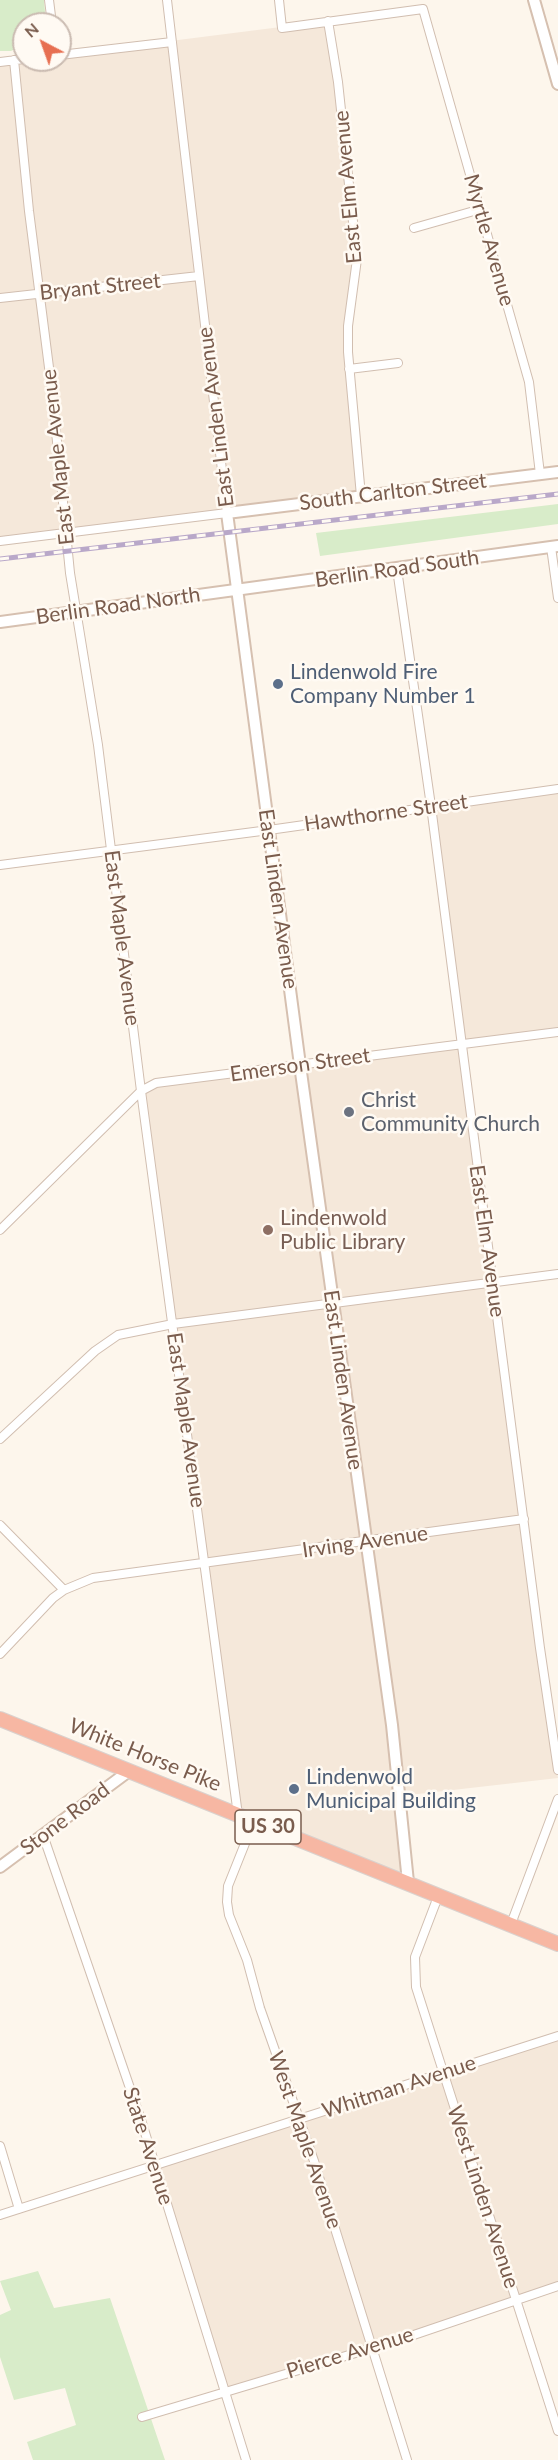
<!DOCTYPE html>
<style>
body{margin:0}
#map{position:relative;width:558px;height:2460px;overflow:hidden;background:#fdf6ec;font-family:Lato,sans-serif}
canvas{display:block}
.north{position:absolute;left:12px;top:12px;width:60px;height:60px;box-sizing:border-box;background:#fffaf3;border:2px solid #cabbb1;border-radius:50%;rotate:319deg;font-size:16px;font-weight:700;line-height:24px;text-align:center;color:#7a5c4d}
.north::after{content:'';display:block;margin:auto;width:21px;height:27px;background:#e76f51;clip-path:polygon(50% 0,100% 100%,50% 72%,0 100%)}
</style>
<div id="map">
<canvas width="558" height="2460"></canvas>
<div class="north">N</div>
</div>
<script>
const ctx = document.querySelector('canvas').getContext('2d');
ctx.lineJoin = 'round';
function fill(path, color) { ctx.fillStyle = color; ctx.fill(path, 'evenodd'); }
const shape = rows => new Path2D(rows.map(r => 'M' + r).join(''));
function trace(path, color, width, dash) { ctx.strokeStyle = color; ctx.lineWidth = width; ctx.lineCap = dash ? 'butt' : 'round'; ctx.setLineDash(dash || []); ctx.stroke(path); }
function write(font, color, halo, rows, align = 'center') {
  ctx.font = font + ' Lato,sans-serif'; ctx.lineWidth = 5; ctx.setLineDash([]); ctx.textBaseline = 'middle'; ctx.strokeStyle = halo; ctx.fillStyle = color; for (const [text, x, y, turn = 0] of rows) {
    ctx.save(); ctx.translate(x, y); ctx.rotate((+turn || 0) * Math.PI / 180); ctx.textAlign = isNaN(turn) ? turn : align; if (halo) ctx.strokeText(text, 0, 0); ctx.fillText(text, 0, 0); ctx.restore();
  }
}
const residential = shape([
 [328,21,357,259,348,326,361,496,0,541,0,62,60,60,60,55],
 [558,789,558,1032,460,1045,558,1778,400,1796,408,1882,238,1815,141,1091,156,1083,460,1045,431,806],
 [558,2036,558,2288,224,2391,155,2166]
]);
const green = shape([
 [0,0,44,0,46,24,24,24,24,44,11,51,0,51],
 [558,504,558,524,320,556,316,533],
 [38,2271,54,2308,110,2298,165,2460,33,2460,27,2442,76,2425,65,2388,14,2400,0,2357,0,2315,11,2310,0,2281]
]);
const street = shape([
 [49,0,52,24],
 [279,0,282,28,423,9,529,382,540,474],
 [328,21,338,82,357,259,348,326,348,352,361,496],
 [60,55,172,42],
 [14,60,29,211,52,391,70,573,98,745,141,1091,238,1815],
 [0,62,24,59],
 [414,228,481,209],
 [0,298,199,276],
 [349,369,398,363],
 [0,541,227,513,167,0],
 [551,547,558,598],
 [397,569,431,806,540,1648,558,1770],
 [0,865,269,830,558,789],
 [0,1230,141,1091,156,1083,558,1032],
 [0,1439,95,1351,118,1335,173,1324,558,1274],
 [0,1525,64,1590],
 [0,1654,53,1598,64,1590,93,1578,524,1519],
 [254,1821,228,1886,227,1902,229,1915,247,1960,260,2008,314,2161,407,2460],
 [43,1835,142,2123,246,2460],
 [439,1894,415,1957,416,1987,558,2431],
 [511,1924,558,1799],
 [0,2146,19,2209],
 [0,2215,558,2036],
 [142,2417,399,2340,558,2286]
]);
const secondary = shape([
 [534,0,558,84],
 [0,622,558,546],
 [0,1867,129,1771],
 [408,1882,392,1725,300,1065,227,513,558,472]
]);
const highway = shape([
 [0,1719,558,1944]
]);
const rail = shape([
 [0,559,558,494]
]);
const markers = [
 [278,684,6,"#5c6f8a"],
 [349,1112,6,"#6b7280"],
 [268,1230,6,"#8d6e63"],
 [294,1789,6,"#5c6f8a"]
];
const shields = [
 [268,1827,66]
];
const shieldNames = [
 ["US 30",268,1827]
];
const streetNames = [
 ["East Elm Avenue",348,187,-95],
 ["Myrtle Avenue",489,240,74],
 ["Bryant Street",100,287,-6],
 ["East Linden Avenue",216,417,-97],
 ["East Maple Avenue",58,457,-96],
 ["South Carlton Street",393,492,-7],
 ["Berlin Road South",397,569,-8],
 ["Berlin Road North",118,606,-8],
 ["Hawthorne Street",386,813,-8],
 ["East Linden Avenue",278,899,82],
 ["East Maple Avenue",122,938,83],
 ["Emerson Street",300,1065,-8],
 ["East Elm Avenue",487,1241,82],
 ["East Linden Avenue",343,1380,82],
 ["East Maple Avenue",186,1420,82],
 ["Irving Avenue",365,1542,-8],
 ["White Horse Pike",145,1755,22],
 ["Stone Road",65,1819,-37],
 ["Whitman Avenue",399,2087,-18],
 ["West Maple Avenue",305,2140,71],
 ["State Avenue",148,2146,72],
 ["West Linden Avenue",483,2197,72],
 ["Pierce Avenue",350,2353,-17]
];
const serviceNames = [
 ["Lindenwold Fire",290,672],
 ["Company Number 1",290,696],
 ["Lindenwold",306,1777],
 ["Municipal Building",306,1801]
];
const worshipNames = [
 ["Christ",361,1100],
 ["Community Church",361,1124]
];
const educationNames = [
 ["Lindenwold",280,1218],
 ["Public Library",280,1242]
];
fill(residential, '#f5e8da');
fill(green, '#d8ecc9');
trace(street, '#d1beb0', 10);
trace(secondary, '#d6c0b0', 14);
trace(highway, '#dad1cd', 16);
trace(street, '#fff', 8);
trace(secondary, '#fff', 10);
trace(highway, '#f7b7a3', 14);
trace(rail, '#b9a8c9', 5);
trace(rail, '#fffaf3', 3, [9]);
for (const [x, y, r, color] of markers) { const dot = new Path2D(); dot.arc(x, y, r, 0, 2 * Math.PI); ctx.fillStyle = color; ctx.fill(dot); trace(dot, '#fffaf3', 2); }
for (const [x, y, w] of shields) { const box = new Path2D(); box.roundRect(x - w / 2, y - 17, w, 34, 4.5); ctx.fillStyle = '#fffaf3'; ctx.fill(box); trace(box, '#7a5c4d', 1.5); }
write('bold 20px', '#7a5c4d', null, shieldNames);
write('21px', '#7a5c4d', '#fffaf3', streetNames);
write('21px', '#4e5e75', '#fffaf3', serviceNames, 'left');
write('21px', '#5b616d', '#fffaf3', worshipNames, 'left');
write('21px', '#785e54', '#fffaf3', educationNames, 'left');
</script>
